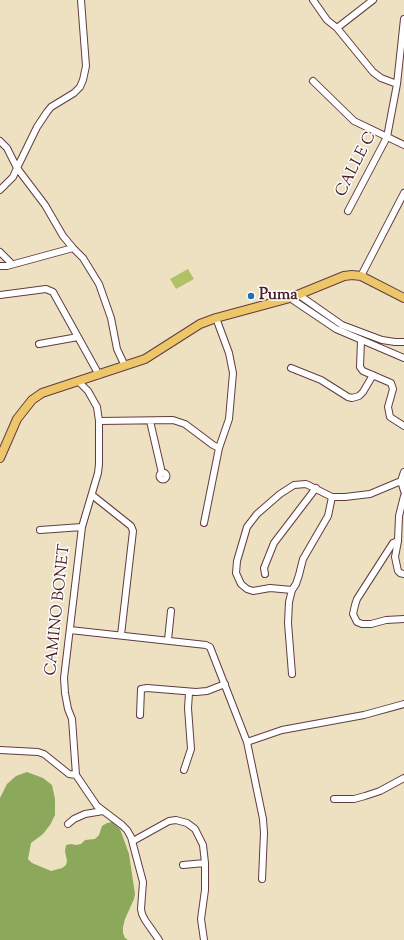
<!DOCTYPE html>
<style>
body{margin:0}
canvas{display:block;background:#eee1c1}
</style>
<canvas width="404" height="940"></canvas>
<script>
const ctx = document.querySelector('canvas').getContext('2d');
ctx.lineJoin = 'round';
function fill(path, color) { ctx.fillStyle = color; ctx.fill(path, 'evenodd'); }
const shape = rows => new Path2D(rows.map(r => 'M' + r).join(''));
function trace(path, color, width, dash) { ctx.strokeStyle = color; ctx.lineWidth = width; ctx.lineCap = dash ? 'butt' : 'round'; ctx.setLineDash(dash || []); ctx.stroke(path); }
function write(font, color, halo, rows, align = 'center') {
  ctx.font = font + ' "Sorts Mill Goudy",serif'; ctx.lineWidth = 3; ctx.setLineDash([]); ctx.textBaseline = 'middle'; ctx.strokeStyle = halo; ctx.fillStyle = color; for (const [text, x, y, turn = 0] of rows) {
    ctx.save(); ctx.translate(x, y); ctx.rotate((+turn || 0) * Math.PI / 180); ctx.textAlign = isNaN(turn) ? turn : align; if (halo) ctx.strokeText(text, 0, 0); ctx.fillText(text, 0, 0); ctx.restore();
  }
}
const green = shape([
 [188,269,194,279,176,289,170,279]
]);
const forest = shape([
 [27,772,43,778,52,785,55,799,55,815,50,825,43,834,31,843,28,859,32,863,51,871,62,868,66,865,67,861,65,851,66,845,71,844,76,845,81,844,85,840,95,839,99,835,102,826,107,823,112,822,120,829,129,854,135,894,134,899,125,919,123,927,123,933,125,938,128,940,0,940,0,798,7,784,16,776]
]);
const minor = shape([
 [81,0,86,66,83,80,80,87,74,93,51,107,47,112,37,127,17,168,45,205,63,236,73,248,83,258,99,284,111,318,117,349,125,366],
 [313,0,327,20,337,28,373,72,381,78,397,84],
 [337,28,373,0],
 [313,81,354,121,404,145],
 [0,141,7,148,17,168,13,177,0,190],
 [348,211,387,137,397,84,404,19],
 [0,252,12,264],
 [0,266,7,266,73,248],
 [361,276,404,193],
 [0,295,46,289,53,292,78,337,39,344],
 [299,295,342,325,382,340,395,342,404,342],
 [290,298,336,329,404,358],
 [78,337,99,375],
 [361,340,360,367,363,371,391,383,393,389,388,407,390,417,404,426],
 [291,368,321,380,348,397,352,398,359,396,363,392,373,375],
 [78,381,88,391,97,407,99,421,99,464,98,473,82,527,64,678,65,693,68,709,72,719,76,775,97,806,122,825,127,830,131,837,143,882,141,909,142,914,145,920,159,940],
 [99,421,173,420,185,424,213,445,219,448],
 [150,421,162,473],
 [404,472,401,481,404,491],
 '159.5 476a3.5 3.5 0 1 1 7 0a3.5 3.5 0 1 1-7 0Z',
 [92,495,131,526,133,531,121,635],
 [404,496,399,516,398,541,395,557,398,571,400,573,404,574],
 [204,523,219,448,229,419,233,373,229,353,216,318],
 [40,530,82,527],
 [398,541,393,543,357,599,355,605,353,614,357,622,362,624,371,624,386,620,404,619],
 [265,574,264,568,274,543,316,488],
 [292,590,270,588,253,591,247,589,241,584,236,573,237,561,247,527,257,514,280,494,294,485,306,484,332,497,345,497,370,494,401,481],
 [70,630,206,645,210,647,247,742,263,819,264,833,262,879],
 [168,640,171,611],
 [292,674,288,623,289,602,292,590,296,584,299,575,303,559,328,516,332,497],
 [140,715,141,689,147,688,196,692,207,691,225,684],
 [247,742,282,730,364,715,404,704],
 [0,750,38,752,44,754,69,774,76,775],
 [184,770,191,749,188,708,189,693],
 [334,799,354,799,365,796,380,791,404,778],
 [68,824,74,819,85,814,103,811],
 [133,841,169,821,176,820,187,823,195,829,203,845,205,863,205,890,201,919,204,940],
 [183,865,205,863]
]);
const major = shape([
 [0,458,17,419,32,400,42,393,145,359,200,324,216,318,290,298,344,276,352,275,361,276,404,298]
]);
const markers = [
 [251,296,4,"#1f6fb2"]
];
const streetNames = [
 ["CALLE C",357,165,-63],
 ["CAMINO BONET",59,610,-84]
];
const poiNames = [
 ["Puma",259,296]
];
fill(green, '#afc266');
fill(forest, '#8ba85b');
trace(minor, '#633c42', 8);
trace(major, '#633c42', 10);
trace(minor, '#fff', 6);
trace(major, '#ecc669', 8);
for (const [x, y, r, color] of markers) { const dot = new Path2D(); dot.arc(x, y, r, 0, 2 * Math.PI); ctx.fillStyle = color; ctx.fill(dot); trace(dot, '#fff', 1.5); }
write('16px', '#4a1f2b', '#fff', streetNames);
write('bold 16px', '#4a1f2b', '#fff', poiNames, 'left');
</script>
